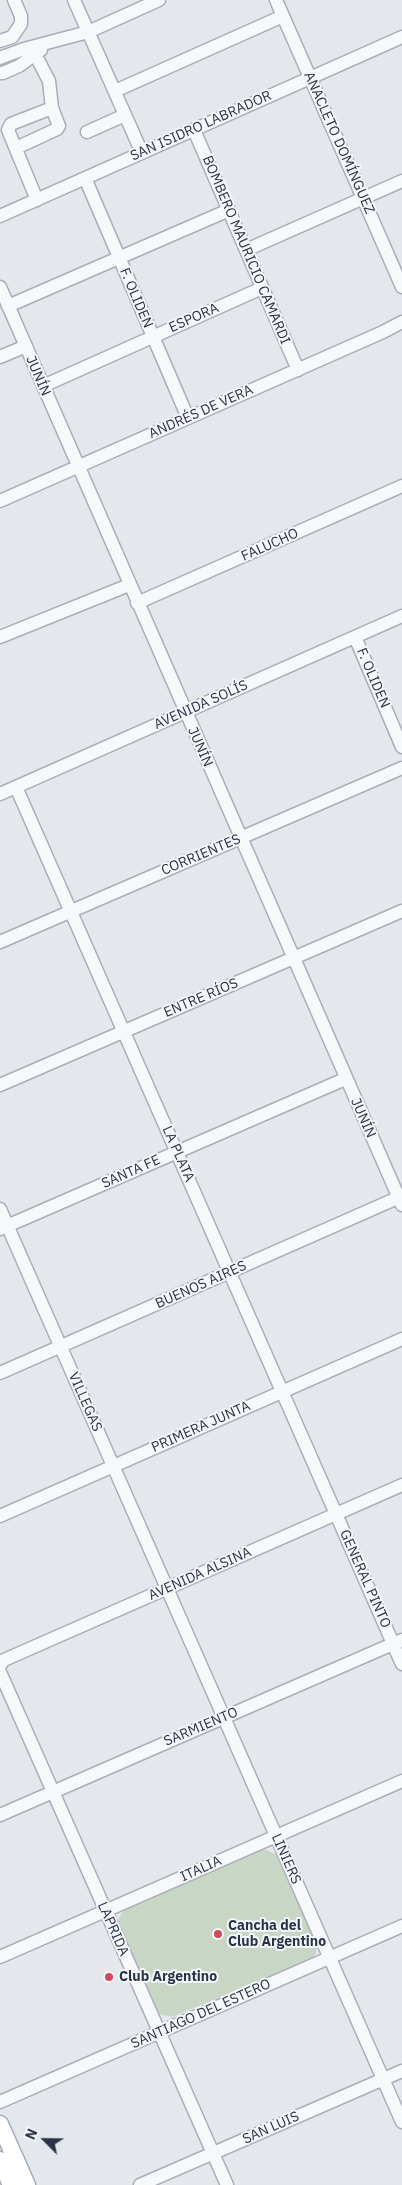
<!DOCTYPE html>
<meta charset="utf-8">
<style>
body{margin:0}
#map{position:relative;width:402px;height:2185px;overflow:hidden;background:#e4e7ec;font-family:"IBM Plex Sans",sans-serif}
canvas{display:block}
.north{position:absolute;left:20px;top:2115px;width:50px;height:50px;-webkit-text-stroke:4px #f4f6f9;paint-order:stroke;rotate:293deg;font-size:14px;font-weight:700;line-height:20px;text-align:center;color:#2b3445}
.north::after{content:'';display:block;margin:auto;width:18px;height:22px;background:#2b3445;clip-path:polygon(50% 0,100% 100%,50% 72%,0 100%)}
</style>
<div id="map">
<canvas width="402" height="2185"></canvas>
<div class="north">N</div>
</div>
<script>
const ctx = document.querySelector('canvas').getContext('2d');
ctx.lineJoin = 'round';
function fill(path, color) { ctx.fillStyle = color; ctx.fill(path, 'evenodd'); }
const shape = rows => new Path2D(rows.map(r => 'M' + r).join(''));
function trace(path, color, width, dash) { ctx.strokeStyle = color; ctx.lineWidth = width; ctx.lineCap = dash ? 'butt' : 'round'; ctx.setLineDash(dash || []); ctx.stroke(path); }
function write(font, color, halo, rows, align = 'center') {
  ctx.font = font + ' "IBM Plex Sans",sans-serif'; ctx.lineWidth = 4; ctx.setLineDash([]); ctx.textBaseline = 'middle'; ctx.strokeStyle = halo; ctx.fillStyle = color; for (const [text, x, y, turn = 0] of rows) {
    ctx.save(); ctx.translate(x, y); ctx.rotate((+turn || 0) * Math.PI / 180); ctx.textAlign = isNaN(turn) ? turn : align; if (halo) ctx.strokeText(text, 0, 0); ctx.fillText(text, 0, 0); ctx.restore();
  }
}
const green = shape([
 [264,1849,278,1855,318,1945,314,1958,172,2017,159,2014,117,1922,124,1909]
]);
const minor = shape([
 [74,0,142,153],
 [276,0,402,287],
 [0,41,12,37,21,24,21,16,14,0],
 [0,58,24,49,88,32,159,0],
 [0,73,3,73,19,66,41,50],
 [115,91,283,16],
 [194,130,298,370],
 [87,132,125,115],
 [16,148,57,129,59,126,52,108,49,81,35,54],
 [85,178,188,418],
 [37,200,8,130,11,124,52,108],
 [0,216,402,37],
 [246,250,402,181],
 [0,287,402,1205],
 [8,306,229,210],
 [0,357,26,346],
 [43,386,262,288],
 [0,501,383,332,402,322],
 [137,603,402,486],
 [0,637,129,585],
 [355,637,402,747],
 [16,787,402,1664],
 [0,794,402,616],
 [0,942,402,768],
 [0,1085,402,911],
 [0,1209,402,2122],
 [0,1229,345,1079],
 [0,1373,402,1196],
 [0,1516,402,1339],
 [0,1665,4,1660,402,1485],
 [0,1672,227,2185],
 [0,1815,402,1640],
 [0,1957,402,1781],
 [0,2102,402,1926],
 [140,2185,402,2071]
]);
const major = shape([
 [0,2124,27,2185],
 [0,2160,11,2185]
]);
const markers = [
 [218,1934,5,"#d1495b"],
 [109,1977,5,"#d1495b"]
];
const streetNames = [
 ["SAN ISIDRO LABRADOR",201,126,-24],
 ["ANACLETO DOMÍNGUEZ",339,143,66],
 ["BOMBERO MAURICIO CAMARDI",246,250,67],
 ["F. OLIDEN",136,298,67],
 ["ESPORA",194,318,-24],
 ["JUNÍN",38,376,67],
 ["ANDRÉS DE VERA",201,412,-24],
 ["FALUCHO",270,545,-24],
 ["F. OLIDEN",373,678,67],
 ["AVENIDA SOLÍS",201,705,-24],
 ["JUNÍN",200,747,66],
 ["CORRIENTES",201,855,-23],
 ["ENTRE RÍOS",201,998,-23],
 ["JUNÍN",363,1118,66],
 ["LA PLATA",178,1154,66],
 ["SANTA FE",131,1172,-24],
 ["BUENOS AIRES",201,1285,-24],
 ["VILLEGAS",85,1402,66],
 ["PRIMERA JUNTA",201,1427,-24],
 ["AVENIDA ALSINA",200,1574,-24],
 ["GENERAL PINTO",365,1579,66],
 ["SARMIENTO",201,1727,-23],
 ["LINIERS",286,1859,66],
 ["ITALIA",201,1869,-24],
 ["LAPRIDA",113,1929,66],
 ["SANTIAGO DEL ESTERO",201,2014,-24],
 ["SAN LUIS",271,2128,-24]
];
const poiNames = [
 ["Cancha del",228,1926],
 ["Club Argentino",228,1942],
 ["Club Argentino",119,1977]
];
fill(green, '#c9d6c5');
trace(minor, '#a9aeb7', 15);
trace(major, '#a3abb8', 19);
trace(minor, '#f7f8fa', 12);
trace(major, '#fff', 16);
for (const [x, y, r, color] of markers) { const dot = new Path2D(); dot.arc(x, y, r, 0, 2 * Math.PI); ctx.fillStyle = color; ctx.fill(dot); trace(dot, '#f4f6f9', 2); }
write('14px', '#2b3445', '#f4f6f9', streetNames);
write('bold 14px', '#2b3445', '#f4f6f9', poiNames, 'left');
</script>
